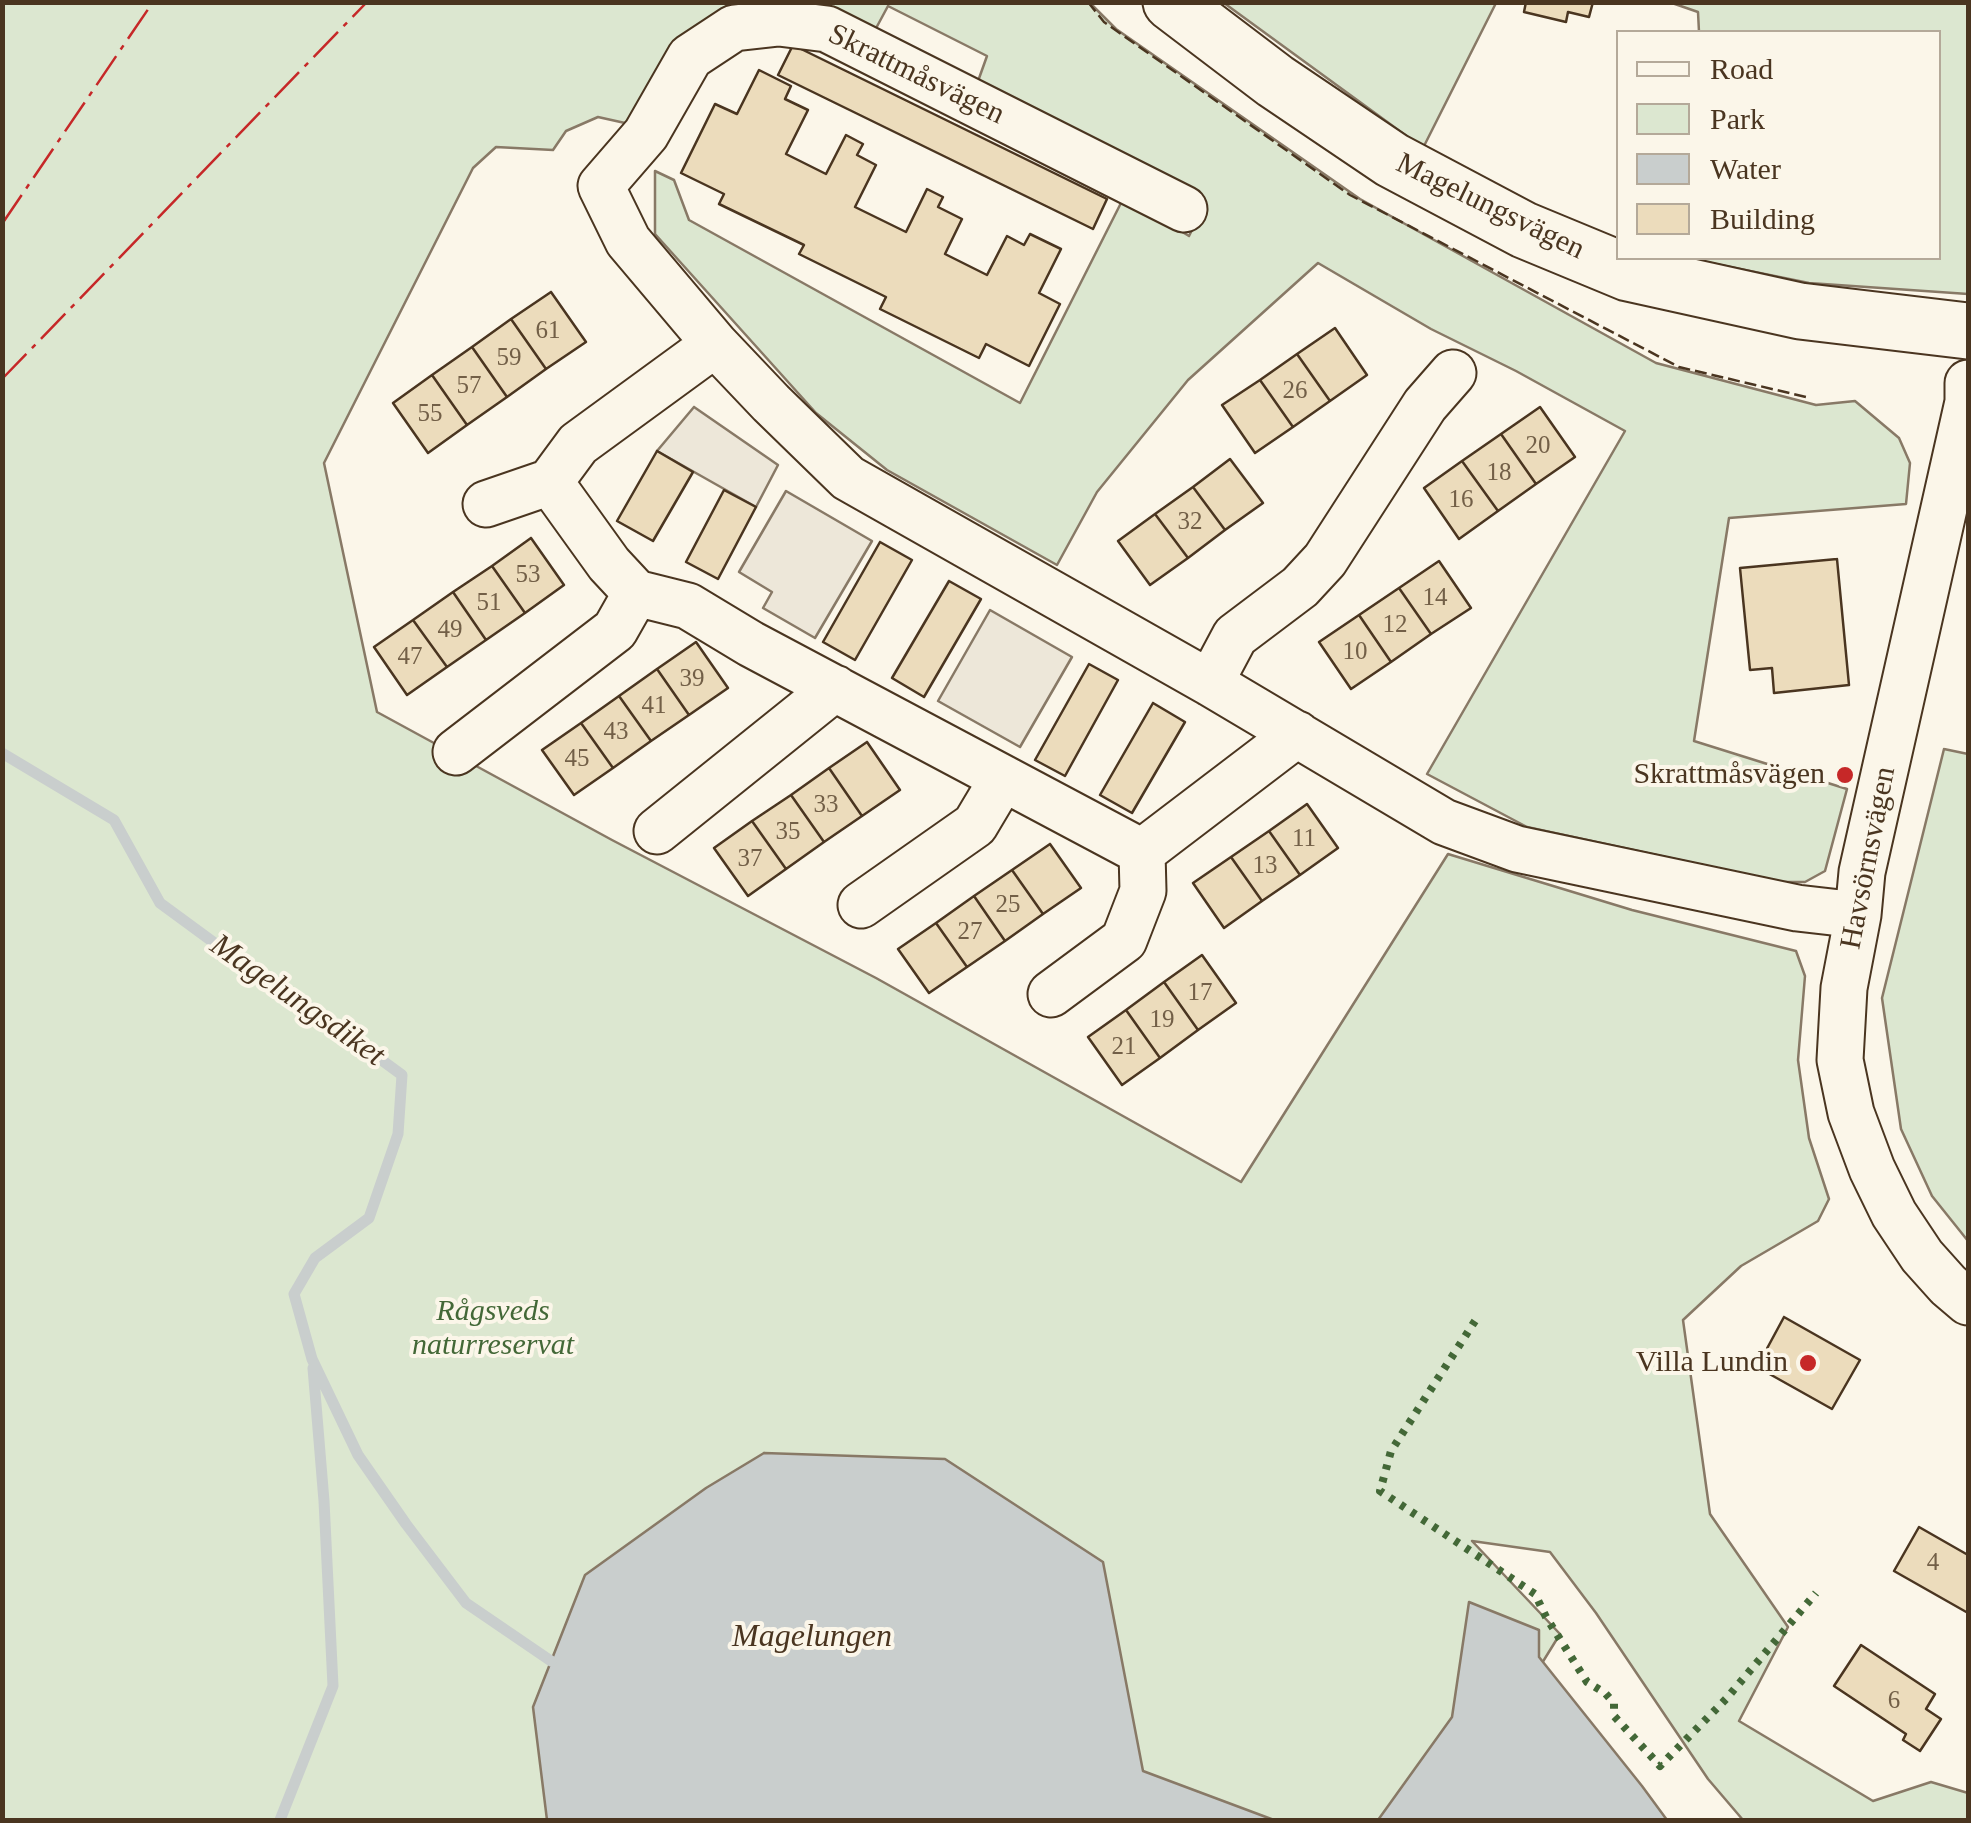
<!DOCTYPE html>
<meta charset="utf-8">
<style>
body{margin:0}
#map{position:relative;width:1971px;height:1823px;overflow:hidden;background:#fbf6e9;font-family:"Times New Roman",serif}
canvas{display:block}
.frame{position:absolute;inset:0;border:5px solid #4a3520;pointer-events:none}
.legend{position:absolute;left:1616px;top:30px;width:325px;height:230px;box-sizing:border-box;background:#fbf6e9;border:2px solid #b4a999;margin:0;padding:12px 18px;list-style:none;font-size:30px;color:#4a3520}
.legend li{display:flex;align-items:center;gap:20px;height:50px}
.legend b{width:50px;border:2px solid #b4a999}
</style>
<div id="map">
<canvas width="1971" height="1823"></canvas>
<div class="frame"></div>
<ul class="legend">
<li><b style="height:12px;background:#fbf6e9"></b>Road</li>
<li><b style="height:28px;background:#dce7d0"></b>Park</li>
<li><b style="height:28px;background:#c9cecd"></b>Water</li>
<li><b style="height:28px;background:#ecdcbc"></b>Building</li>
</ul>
</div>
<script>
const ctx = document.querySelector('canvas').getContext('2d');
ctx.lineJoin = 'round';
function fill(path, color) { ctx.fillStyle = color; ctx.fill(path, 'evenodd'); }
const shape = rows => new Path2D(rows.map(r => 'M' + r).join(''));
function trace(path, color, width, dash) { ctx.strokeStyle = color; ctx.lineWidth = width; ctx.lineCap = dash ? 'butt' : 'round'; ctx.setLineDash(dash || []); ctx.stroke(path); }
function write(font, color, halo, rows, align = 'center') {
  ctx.font = font + ' "Times New Roman",serif'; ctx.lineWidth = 8; ctx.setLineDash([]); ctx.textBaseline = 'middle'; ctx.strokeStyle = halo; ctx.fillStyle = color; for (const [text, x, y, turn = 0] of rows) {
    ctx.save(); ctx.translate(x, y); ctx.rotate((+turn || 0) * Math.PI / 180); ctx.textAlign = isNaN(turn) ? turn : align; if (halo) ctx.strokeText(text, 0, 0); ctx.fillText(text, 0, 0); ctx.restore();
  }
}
const green = shape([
 [3,3,1090,3,1116,29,1360,199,1656,363,1816,405,1855,401,1899,438,1910,463,1906,504,1729,518,1694,741,1847,789,1825,871,1805,882,1781,882,1527,827,1427,774,1625,431,1516,371,1431,329,1318,263,1188,380,1097,492,1057,565,887,470,816,413,655,234,655,171,674,180,689,220,1020,403,1124,197,1189,236,1205,204,977,84,987,56,888,6,874,32,777,8,634,125,598,117,566,131,553,150,496,147,473,168,324,463,377,712,612,840,876,978,1241,1182,1448,854,1632,910,1796,951,1805,976,1798,1060,1809,1138,1829,1199,1818,1221,1741,1266,1683,1320,1710,1514,1788,1627,1739,1721,1873,1801,1931,1782,1968,1793,1968,1820,1743,1820,1708,1779,1596,1613,1550,1552,1472,1541,1560,1634,1445,1820,3,1820,3,3],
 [1224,3,1496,3,1423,148,1224,3],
 [1672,3,1968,3,1968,294,1809,283,1686,258,1938,258,1938,32,1699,32,1698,12,1672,3],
 [1944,749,1968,754,1968,1241,1932,1196,1901,1129,1882,998,1944,749]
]);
const parking = shape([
 [694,407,778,465,756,507,657,451,694,407],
 [786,491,872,541,815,638,763,608,772,592,739,572,786,491],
 [990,610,1072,657,1020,747,938,701,990,610]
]);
const water = shape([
 [764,1453,945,1459,1103,1562,1143,1771,1274,1820,547,1820,533,1707,585,1575,706,1488,764,1453],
 [1469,1602,1539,1630,1539,1657,1642,1786,1667,1820,1378,1820,1452,1717,1469,1602]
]);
const stream = shape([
 [2,753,114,820,160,903,239,961,286,990,402,1075,398,1134,369,1218,315,1258,294,1294,312,1359,358,1455,406,1524,466,1603,551,1661],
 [280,1820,333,1686,324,1501,313,1368]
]);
const building = shape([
 [1526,2,1593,2,1589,17,1568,12,1566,22,1524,12,1526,2],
 [793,45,1107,199,1093,229,778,75,793,45],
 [759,70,791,86,785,99,808,110,786,154,826,174,846,135,863,144,857,155,876,165,855,207,906,232,927,189,943,197,938,207,962,219,945,254,987,275,1007,236,1024,245,1030,234,1061,249,1039,293,1060,304,1029,366,986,344,979,358,880,309,886,297,799,254,804,245,719,204,724,194,681,173,715,104,737,114,759,70],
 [551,292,586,342,546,369,511,319,551,292],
 [511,319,546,369,507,397,472,347,511,319],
 [1335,328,1367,375,1330,401,1297,354,1335,328],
 [472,347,507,397,467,425,432,375,472,347],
 [1297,354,1330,401,1293,427,1260,380,1297,354],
 [432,375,467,425,428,453,393,403,432,375],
 [1260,380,1293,427,1255,453,1222,405,1260,380],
 [1540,407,1575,457,1536,484,1501,434,1540,407],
 [1501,434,1536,484,1498,511,1462,461,1501,434],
 [657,451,693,472,653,541,617,521,657,451],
 [1230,459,1263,503,1225,530,1193,487,1230,459],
 [1462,461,1498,511,1459,539,1424,488,1462,461],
 [1193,487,1225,530,1188,558,1155,514,1193,487],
 [724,490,756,507,718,579,686,562,724,490],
 [1155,514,1188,558,1150,585,1118,541,1155,514],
 [531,538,564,585,525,613,492,566,531,538],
 [880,542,912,560,855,660,823,642,880,542],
 [1837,559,1849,685,1774,693,1772,668,1750,670,1740,568,1837,559],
 [1439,561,1471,608,1431,634,1399,588,1439,561],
 [492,566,525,613,486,640,453,592,492,566],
 [949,581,981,599,924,697,892,678,949,581],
 [1399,588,1431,634,1391,662,1359,615,1399,588],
 [453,592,486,640,447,667,413,620,453,592],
 [1359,615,1391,662,1351,689,1319,642,1359,615],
 [413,620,447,667,407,695,374,647,413,620],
 [696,642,728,688,689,715,657,669,696,642],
 [1089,664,1118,680,1065,776,1035,760,1089,664],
 [657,669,689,715,651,741,619,696,657,669],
 [619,696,651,741,613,768,581,723,619,696],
 [1153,703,1185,722,1132,813,1100,795,1153,703],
 [581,723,613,768,574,795,542,750,581,723],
 [867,742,900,790,862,816,829,768,867,742],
 [829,768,862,816,824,842,791,795,829,768],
 [791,795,824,842,786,869,752,821,791,795],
 [1307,804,1338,848,1300,875,1269,831,1307,804],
 [752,821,786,869,748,896,714,848,752,821],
 [1269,831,1300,875,1262,901,1231,857,1269,831],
 [1050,844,1081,888,1043,914,1012,870,1050,844],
 [1231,857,1262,901,1224,928,1193,883,1231,857],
 [1012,870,1043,914,1005,941,974,896,1012,870],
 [974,896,1005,941,967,967,936,923,974,896],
 [936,923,967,967,929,993,898,949,936,923],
 [1202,955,1236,1003,1198,1030,1164,982,1202,955],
 [1164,982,1198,1030,1160,1058,1126,1010,1164,982],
 [1126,1010,1160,1058,1122,1085,1088,1037,1126,1010],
 [1784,1317,1860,1360,1832,1409,1757,1367,1784,1317],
 [1919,1527,1968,1555,1968,1613,1894,1571,1919,1527],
 [1861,1645,1935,1694,1926,1709,1941,1719,1920,1751,1903,1740,1906,1734,1834,1686,1861,1645]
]);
const minor = shape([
 [1184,209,827,29,779,23,734,28,690,57,646,134,601,186,628,241,715,344,771,403,848,478,1210,683,1444,822,1517,849,1797,908,1858,915],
 [715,344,578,444,550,482,609,564,636,593,688,606,751,644,1142,852],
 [1968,383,1968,402,1862,872,1858,915,1844,988,1840,1060,1851,1113,1872,1169,1894,1214,1922,1256,1948,1285,1968,1302],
 [486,504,550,482],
 [1210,683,1235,636,1300,587,1325,560,1425,405,1453,373],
 [456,752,615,630,636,593],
 [657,831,835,688],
 [861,905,975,825,1003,778],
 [1051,994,1124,940,1143,891,1142,852,1297,734]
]);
const major = shape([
 [1171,2,1275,81,1392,160,1524,230,1628,273,1800,311,1968,331]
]);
const hedge = shape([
 [1475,1321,1391,1451,1380,1491,1535,1594,1546,1617,1587,1682,1605,1693,1614,1703,1614,1716,1660,1766,1726,1699,1816,1593]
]);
const fence = shape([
 [1088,2,1104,22,1350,195,1679,367,1806,397]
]);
const power = shape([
 [2,224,153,2],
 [2,379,367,2]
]);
const markers = [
 [1845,775,10,"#c62828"],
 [1808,1363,10,"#c62828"]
];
const numberNames = [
 ["61",548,331],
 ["59",509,358],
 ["57",469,386],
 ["26",1295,391],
 ["55",430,414],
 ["20",1538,446],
 ["18",1499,473],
 ["16",1461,500],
 ["32",1190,522],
 ["53",528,575],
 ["14",1435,598],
 ["51",489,603],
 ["12",1395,625],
 ["49",450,630],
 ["10",1355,652],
 ["47",410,657],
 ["39",692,679],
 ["41",654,706],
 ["43",616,732],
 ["45",577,759],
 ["33",826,805],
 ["35",788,832],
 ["11",1304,839],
 ["37",750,859],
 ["13",1265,866],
 ["25",1008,905],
 ["27",970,932],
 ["17",1200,993],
 ["19",1162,1020],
 ["21",1124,1047],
 ["4",1933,1563],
 ["6",1894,1701]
];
const streetNames = [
 ["Skrattmåsvägen",916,75,26],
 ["Magelungsvägen",1490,207,26],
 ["Havsörnsvägen",1869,858,-79]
];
const poiNames = [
 ["Skrattmåsvägen",1825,775],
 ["Villa Lundin",1788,1363]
];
const parkNames = [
 ["Rågsveds",493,1312],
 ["naturreservat",493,1346]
];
const waterNames = [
 ["Magelungsdiket",297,1001,35],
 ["Magelungen",812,1638]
];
fill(green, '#dce7d0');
trace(green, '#887966', 2.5);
fill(parking, '#ede7d9');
trace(parking, '#887966', 2.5);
fill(water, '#c9cecd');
trace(water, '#887966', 2.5);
trace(stream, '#c9cecd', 11);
fill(building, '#ecdcbc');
trace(building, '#4a3520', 2.5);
trace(minor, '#4a3520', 49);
trace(major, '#4a3520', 59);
trace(minor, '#fbf6e9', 45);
trace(major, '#fbf6e9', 55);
trace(hedge, '#436837', 8, [5, 8]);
trace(fence, '#4a3520', 2.5, [12, 5]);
trace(power, '#c62828', 2.5, [35, 8, 5, 8]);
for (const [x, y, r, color] of markers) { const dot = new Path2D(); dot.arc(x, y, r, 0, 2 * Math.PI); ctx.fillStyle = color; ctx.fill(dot); trace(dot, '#fbf6e9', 4); }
write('25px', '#725f47', null, numberNames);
write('30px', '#4a3520', '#fbf6e9', streetNames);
write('30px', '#4a3520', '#fbf6e9', poiNames, 'right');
write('italic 30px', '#436837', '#fbf6e9', parkNames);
write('italic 32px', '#4a3520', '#fbf6e9', waterNames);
</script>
